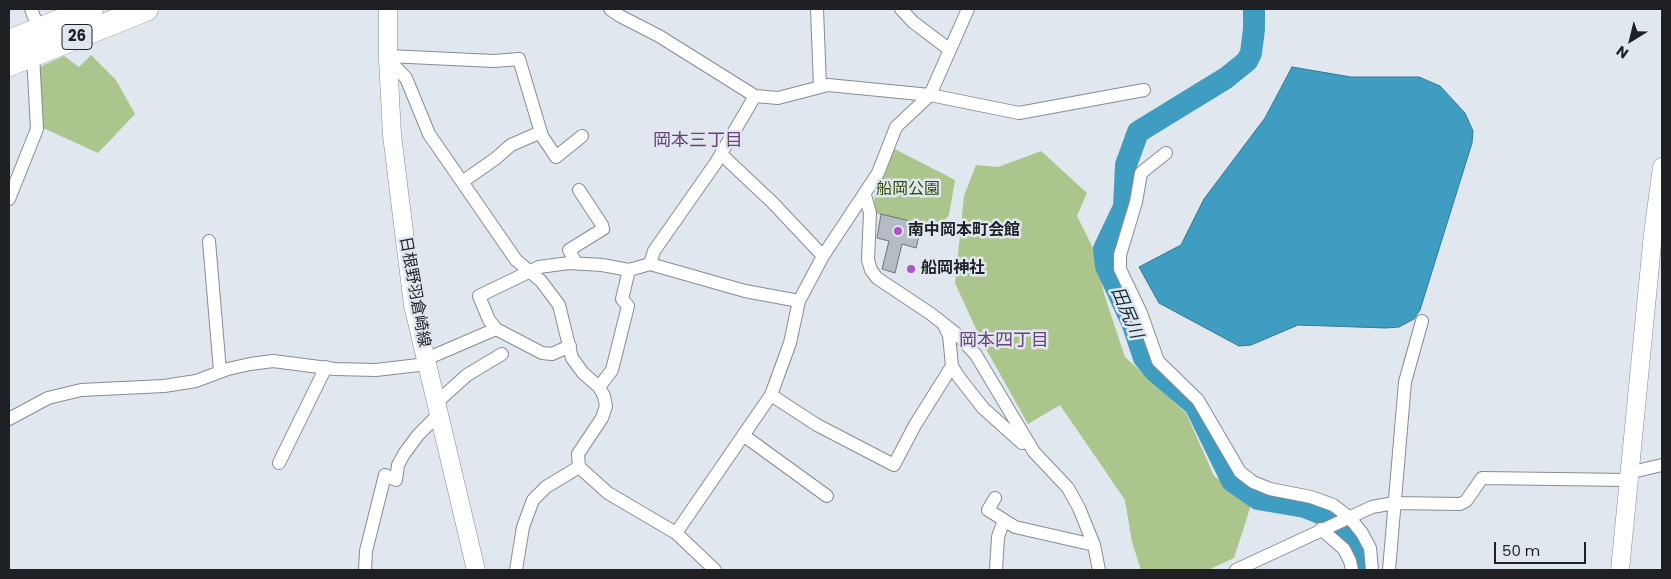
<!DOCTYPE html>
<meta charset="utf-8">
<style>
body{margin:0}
#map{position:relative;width:1671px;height:579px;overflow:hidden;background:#e0e7ef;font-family:Poppins,sans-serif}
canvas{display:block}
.frame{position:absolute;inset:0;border:10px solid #1e2023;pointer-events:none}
.north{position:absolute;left:1606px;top:15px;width:50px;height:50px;-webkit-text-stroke:4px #e0e7ef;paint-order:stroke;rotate:216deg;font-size:14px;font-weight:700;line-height:20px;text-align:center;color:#1e2023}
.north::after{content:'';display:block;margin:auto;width:18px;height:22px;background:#1e2023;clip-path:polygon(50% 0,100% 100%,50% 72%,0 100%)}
.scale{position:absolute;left:1494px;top:542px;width:92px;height:22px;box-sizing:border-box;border:2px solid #1e2023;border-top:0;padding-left:6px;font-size:15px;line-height:18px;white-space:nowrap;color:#1e2023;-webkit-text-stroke:4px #e0e7ef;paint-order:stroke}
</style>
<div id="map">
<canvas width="1671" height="579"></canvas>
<div class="frame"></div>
<div class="north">N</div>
<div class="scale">50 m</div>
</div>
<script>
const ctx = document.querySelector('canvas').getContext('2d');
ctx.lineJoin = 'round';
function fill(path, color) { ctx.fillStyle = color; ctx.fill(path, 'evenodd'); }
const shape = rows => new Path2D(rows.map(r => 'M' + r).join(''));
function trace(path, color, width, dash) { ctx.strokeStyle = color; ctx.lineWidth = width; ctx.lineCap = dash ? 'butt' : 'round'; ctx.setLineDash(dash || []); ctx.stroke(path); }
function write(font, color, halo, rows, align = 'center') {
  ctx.font = font + ' Poppins,"Noto Sans JP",sans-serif'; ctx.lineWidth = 5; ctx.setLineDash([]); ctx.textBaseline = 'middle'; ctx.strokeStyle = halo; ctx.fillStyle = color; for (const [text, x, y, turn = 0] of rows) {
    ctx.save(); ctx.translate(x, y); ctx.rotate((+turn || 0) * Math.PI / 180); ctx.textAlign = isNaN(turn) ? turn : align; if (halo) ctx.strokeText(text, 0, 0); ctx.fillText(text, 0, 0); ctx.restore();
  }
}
const green = shape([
 [91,55,116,80,135,114,98,153,41,127,35,69,64,56,79,67],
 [893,148,955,180,949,215,938,228,874,213,875,191,881,171],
 [1041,151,1087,193,1077,216,1093,248,1105,297,1125,357,1186,413,1214,476,1251,505,1234,558,1208,570,1141,570,1132,542,1125,500,1060,405,1028,424,982,342,955,283,964,196,976,165,998,167]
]);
const water = shape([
 [1292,67,1351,77,1419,77,1440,86,1465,113,1473,131,1472,143,1420,310,1414,319,1399,327,1386,328,1298,325,1251,345,1239,346,1159,303,1139,267,1181,245,1204,199,1265,118,1292,67]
]);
const river = shape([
 [1254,9,1254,29,1251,53,1247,61,1226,78,1138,132,1126,165,1124,207,1104,249,1106,266,1133,325,1144,358,1155,371,1195,405,1232,481,1258,499,1305,507,1337,520,1359,546,1365,570]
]);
const building = shape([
 [881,214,922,224,916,248,902,244,895,273,882,269,889,241,877,238,881,214]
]);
const street = shape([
 [31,9,39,30],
 [610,9,620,16,659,36,755,96,778,98,828,85,930,95,1019,113,1144,90],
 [817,9,820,86],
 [901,9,913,22,950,50],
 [388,56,494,61,519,59,542,136,556,157,582,136],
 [388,59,406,78,429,134,516,260,541,281,559,305,572,358,583,373,599,387,604,396,606,406,602,418,578,454,579,467,608,493,676,533,715,570],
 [1166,153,1141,173,1136,202,1120,255,1120,269,1141,313,1158,361,1198,400,1240,472,1253,482,1270,489,1311,497,1333,505,1349,517,1362,533,1370,548,1372,570],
 [721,154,773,203,823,256],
 [462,182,495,159,511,145,541,132],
 [865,195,870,213,868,260,871,270,877,278,931,314,959,336,976,355,1034,452,1068,488,1079,508,1094,545,1099,570],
 [9,199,37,129,33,55],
 [209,241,220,371],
 [576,263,569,250,603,229,602,225,579,190],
 [650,264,654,251,715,164,755,96],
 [944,325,949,335,952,366,958,376,983,408,1022,443],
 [570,346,552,354,542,353,496,329,489,320,479,296,539,267,569,263,602,265,629,270],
 [426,359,496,329],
 [599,387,612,370,628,306,622,299,629,270,650,264,745,291,799,301],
 [771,395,817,425,894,465,915,425,952,366],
 [436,403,467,375,502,354],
 [9,419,48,398,81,390,164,386,196,381,228,369,250,364,273,361,335,369,376,370,427,364],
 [743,435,827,496],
 [279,463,326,367],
 [1628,473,1662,465],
 [995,498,988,510,1015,527,1094,545],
 [1321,529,1344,549,1350,561,1352,570],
 [676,533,771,395,790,343,799,301,823,256,878,173,896,127,930,95,968,9],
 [365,570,366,551,385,475,396,480,398,465,404,454,418,435,439,414],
 [516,570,523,527,533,500,546,487,579,467],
 [996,570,998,537,1004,520],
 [1236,570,1372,507,1394,503,1460,504,1466,501,1482,478,1628,480],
 [1389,570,1405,382,1422,321]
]);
const secondary = shape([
 [388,9,388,59,392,135,413,305,476,570],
 [1620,570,1653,234,1662,167]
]);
const highway = shape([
 [9,42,91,9],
 [9,64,146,9]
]);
const markers = [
 [898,231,5,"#a656c7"],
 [911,269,5,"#a656c7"]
];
const shields = [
 [77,37,30]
];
const shieldNames = [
 ["26",77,37]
];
const parkNames = [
 ["船岡公園",908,190]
];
const poiNames = [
 ["南中岡本町会館",908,231],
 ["船岡神社",921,269]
];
const streetNames = [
 ["日根野羽倉崎線",414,292,80]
];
const neighbourhoodNames = [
 ["岡本三丁目",698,141],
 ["岡本四丁目",1004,341]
];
const waterNames = [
 ["田尻川",1126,313,67]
];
fill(green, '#acc58d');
fill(water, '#3f9dc1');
trace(water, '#357892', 1);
trace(river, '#3f9dc1', 22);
fill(building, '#b5bcc4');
trace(building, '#6e747b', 1);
trace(street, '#868c94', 14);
trace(secondary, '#868c94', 19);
trace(highway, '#868c94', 25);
trace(street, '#fff', 12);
trace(secondary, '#fff', 18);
trace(highway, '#fff', 24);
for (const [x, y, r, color] of markers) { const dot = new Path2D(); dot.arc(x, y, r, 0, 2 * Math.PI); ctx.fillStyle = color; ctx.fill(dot); trace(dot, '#e0e7ef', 2); }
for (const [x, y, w] of shields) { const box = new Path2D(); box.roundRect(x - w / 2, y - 12.5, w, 25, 4); ctx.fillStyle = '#e0e7ef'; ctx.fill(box); trace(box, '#1e2023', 1); }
write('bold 15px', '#1e2023', null, shieldNames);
write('16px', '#324903', '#e0e7ef', parkNames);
write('bold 16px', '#1e2023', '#e0e7ef', poiNames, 'left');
write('16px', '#1e2023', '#e0e7ef', streetNames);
write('18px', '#6b437b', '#e0e7ef', neighbourhoodNames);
write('italic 18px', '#1a2f38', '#e0e7ef', waterNames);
</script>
